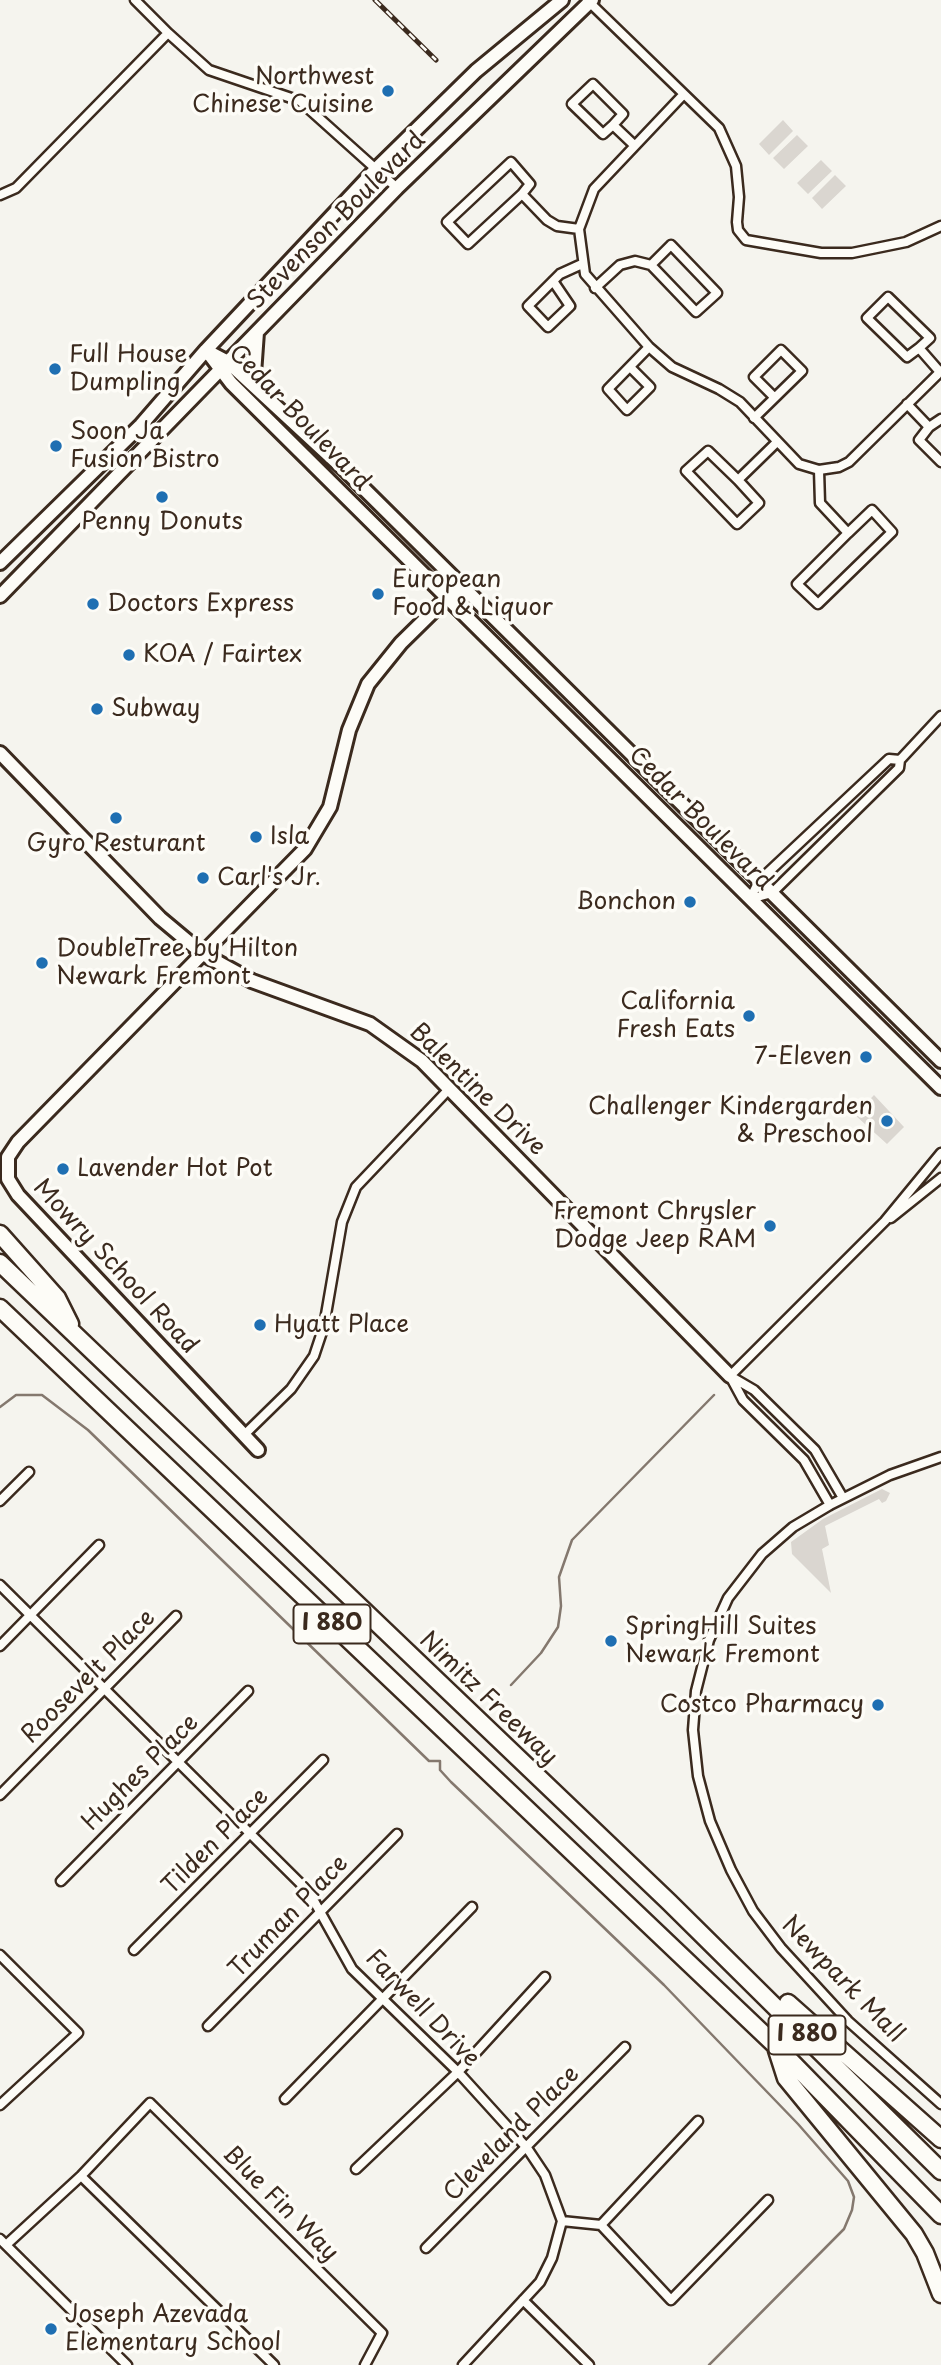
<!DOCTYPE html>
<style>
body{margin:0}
canvas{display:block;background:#f5f4ee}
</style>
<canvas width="941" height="2365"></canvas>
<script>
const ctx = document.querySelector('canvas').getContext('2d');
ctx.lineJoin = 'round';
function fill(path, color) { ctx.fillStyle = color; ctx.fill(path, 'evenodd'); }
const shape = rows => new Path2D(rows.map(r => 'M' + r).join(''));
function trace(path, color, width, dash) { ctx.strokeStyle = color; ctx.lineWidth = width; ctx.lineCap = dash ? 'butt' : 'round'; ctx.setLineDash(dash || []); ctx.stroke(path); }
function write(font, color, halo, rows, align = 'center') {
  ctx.font = font + ' "Playpen Sans",sans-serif'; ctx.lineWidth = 7; ctx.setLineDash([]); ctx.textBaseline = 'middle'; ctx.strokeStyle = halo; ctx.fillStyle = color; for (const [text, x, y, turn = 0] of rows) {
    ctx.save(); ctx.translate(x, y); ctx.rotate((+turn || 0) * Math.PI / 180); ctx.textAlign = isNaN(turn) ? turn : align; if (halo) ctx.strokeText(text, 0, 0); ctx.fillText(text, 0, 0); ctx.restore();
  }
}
const green = shape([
 [783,120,793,131,769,155,759,144],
 [797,135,808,146,784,169,773,158],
 [821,160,832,171,808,194,797,183],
 [835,175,846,186,822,209,812,198],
 [874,1095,904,1127,887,1144,855,1115],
 [882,1489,890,1493,886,1501,882,1503,879,1499,825,1526,829,1545,822,1549,831,1593,792,1554,791,1542,823,1519]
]);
const stream = shape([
 [0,1407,16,1395,42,1395,88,1430,429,1761,440,1761,440,1770,451,1782,664,1985,798,2124,848,2181,854,2197,852,2210,844,2229,709,2365],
 [511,1685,541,1653,558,1627,561,1606,559,1577,572,1540,714,1395]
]);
const street = shape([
 [587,0,719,128,736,166,739,197,737,222,738,230,746,240,821,253,852,253,906,242,941,226],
 [168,33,209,70,300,101,397,188],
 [683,95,594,189,579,229,585,274,649,347,672,367,719,389,740,402,799,464,819,470,839,467,849,462,941,371],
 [613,125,623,114,593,84,572,104,603,134,613,125,634,145],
 [522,194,530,184,511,162,447,222,468,244,522,194,547,220,557,226,579,229],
 [0,195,16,188,168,33,135,0],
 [553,281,570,306,548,327,528,306,560,274,582,264],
 [595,288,620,265,635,261,651,265,696,312,717,293,671,245,651,265],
 [919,348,907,357,867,318,888,297,930,338,919,348,940,372],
 [630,367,650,387,627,410,608,389,649,347],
 [907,404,929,427],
 [754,418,802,371,781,350,754,377,774,397],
 [941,419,929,427,919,440,941,462],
 [819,470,820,503,848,533,797,584,818,604,892,532,872,510,848,533],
 [738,480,759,503,737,524,686,471,708,451,738,480,777,442],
 [750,899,772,893,899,768,900,760,941,716],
 [750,899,759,881,889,759,900,760],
 [891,1218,941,1178],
 [730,1376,885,1221,941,1153],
 [730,1376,754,1390,815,1450,843,1498],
 [730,1376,743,1400,804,1460,830,1505],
 [244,1435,291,1389,314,1356,324,1326,342,1222,356,1187,450,1088],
 [941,1457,890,1475,830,1505,793,1527,762,1554,728,1598,709,1640,696,1691,693,1730,698,1776,710,1821,731,1870,753,1911,781,1948,848,2021,941,2104],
 [0,1501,29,1472],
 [0,1585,309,1892,352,1969,458,2072,527,2148,545,2175,562,2221,552,2258,540,2282,463,2365],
 [0,1646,99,1545],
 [0,1795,176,1616],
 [61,1881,248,1691],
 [134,1950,323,1760],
 [0,1955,78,2033,0,2105],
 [208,2026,397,1834],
 [285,2099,472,1907],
 [356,2169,458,2072,545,1977],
 [81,2176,274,2365],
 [562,2221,601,2225,671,2300,768,2200],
 [601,2225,698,2121],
 [0,2239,127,2365],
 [6,2245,81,2176,150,2103,382,2333,365,2365],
 [426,2248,625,2047],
 [523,2300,589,2365]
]);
const secondary = shape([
 [257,332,254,374,264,391],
 [206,350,231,383,941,1088],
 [209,352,228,362,347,472,941,1061],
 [0,563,141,425,206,350,376,169,476,71,562,0],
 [0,596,397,188,592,0],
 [0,753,160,918,203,954,252,981,370,1024,422,1061,730,1376],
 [258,1450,18,1195,8,1179,8,1157,18,1142,305,849,330,807,349,730,368,684,401,643,460,585]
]);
const highway = shape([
 [0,1234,57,1298,70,1324],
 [0,1263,669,1902,941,2171],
 [0,1308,775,2045,941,2215],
 [788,2003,941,2139],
 [777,2050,786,2078,914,2234,925,2253,941,2294]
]);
const rail = shape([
 [375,0,436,60]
]);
const markers = [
 [388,91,7,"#1f6fb2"],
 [55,369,7,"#1f6fb2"],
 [56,446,7,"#1f6fb2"],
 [162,497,7,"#1f6fb2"],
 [378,594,7,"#1f6fb2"],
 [93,604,7,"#1f6fb2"],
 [129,655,7,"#1f6fb2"],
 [97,709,7,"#1f6fb2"],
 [116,818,7,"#1f6fb2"],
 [256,837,7,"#1f6fb2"],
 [203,878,7,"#1f6fb2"],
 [690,902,7,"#1f6fb2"],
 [42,963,7,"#1f6fb2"],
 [749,1016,7,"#1f6fb2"],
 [866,1057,7,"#1f6fb2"],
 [887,1121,7,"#1f6fb2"],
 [63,1169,7,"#1f6fb2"],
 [770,1226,7,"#1f6fb2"],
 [260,1325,7,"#1f6fb2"],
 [611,1641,7,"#1f6fb2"],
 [878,1705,7,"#1f6fb2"],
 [51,2329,7,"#1f6fb2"]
];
const shields = [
 [332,1624,77],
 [807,2035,77]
];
const shieldNames = [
 ["I 880",332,1624],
 ["I 880",807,2035]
];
const poiNames = [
 ["Northwest",374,77,"right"],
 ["Chinese Cuisine",374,105,"right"],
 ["Full House",69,355],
 ["Dumpling",69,383],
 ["Soon Ja",70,432],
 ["Fusion Bistro",70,460],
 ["Penny Donuts",162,522,"center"],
 ["European",392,580],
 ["Food & Liquor",392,608],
 ["Doctors Express",107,604],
 ["KOA / Fairtex",143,655],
 ["Subway",111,709],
 ["Isla",270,837],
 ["Gyro Resturant",116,844,"center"],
 ["Carl's Jr.",217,878],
 ["Bonchon",676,902,"right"],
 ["DoubleTree by Hilton",56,949],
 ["Newark Fremont",56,977],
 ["California",735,1002,"right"],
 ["Fresh Eats",735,1030,"right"],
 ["7-Eleven",852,1057,"right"],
 ["Challenger Kindergarden",873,1107,"right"],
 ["& Preschool",873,1135,"right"],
 ["Lavender Hot Pot",77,1169],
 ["Fremont Chrysler",756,1212,"right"],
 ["Dodge Jeep RAM",756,1240,"right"],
 ["Hyatt Place",274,1325],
 ["SpringHill Suites",625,1627],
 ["Newark Fremont",625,1655],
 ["Costco Pharmacy",864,1705,"right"],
 ["Joseph Azevada",65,2315],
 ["Elementary School",65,2343]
];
const streetNames = [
 ["Stevenson Boulevard",337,221,-45],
 ["Cedar Boulevard",299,418,46],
 ["Cedar Boulevard",700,819,45],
 ["Balentine Drive",477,1090,44],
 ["Mowry School Road",115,1267,47],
 ["Roosevelt Place",89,1677,-45],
 ["Nimitz Freeway",488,1699,44],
 ["Hughes Place",141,1773,-45],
 ["Tilden Place",216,1842,-45],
 ["Truman Place",289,1917,-46],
 ["Newpark Mall",842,1980,46],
 ["Farwell Drive",422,2009,46],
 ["Cleveland Place",512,2134,-45],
 ["Blue Fin Way",280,2204,45]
];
fill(green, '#dad6d0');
trace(stream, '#84786e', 2.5);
trace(street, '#3b2a1e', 13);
trace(secondary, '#3b2a1e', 18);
trace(highway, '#3b2a1e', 21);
trace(street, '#fdfcf7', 8);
trace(secondary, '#fdfcf7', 12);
trace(highway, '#fdfcf7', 16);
trace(rail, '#3b2a1e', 5);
trace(rail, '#fdfcf7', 2.5, [8]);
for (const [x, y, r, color] of markers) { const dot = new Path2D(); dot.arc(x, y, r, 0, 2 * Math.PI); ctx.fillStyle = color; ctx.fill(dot); trace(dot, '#fdfcf7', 2.5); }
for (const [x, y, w] of shields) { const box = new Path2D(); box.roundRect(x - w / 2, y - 19.5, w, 39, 5); ctx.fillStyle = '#fdfcf7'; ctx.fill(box); trace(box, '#3b2a1e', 2); }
write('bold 23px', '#3b2a1e', null, shieldNames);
write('24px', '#3b2a1e', '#fdfcf7', poiNames, 'left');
write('24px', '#3b2a1e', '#fdfcf7', streetNames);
</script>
